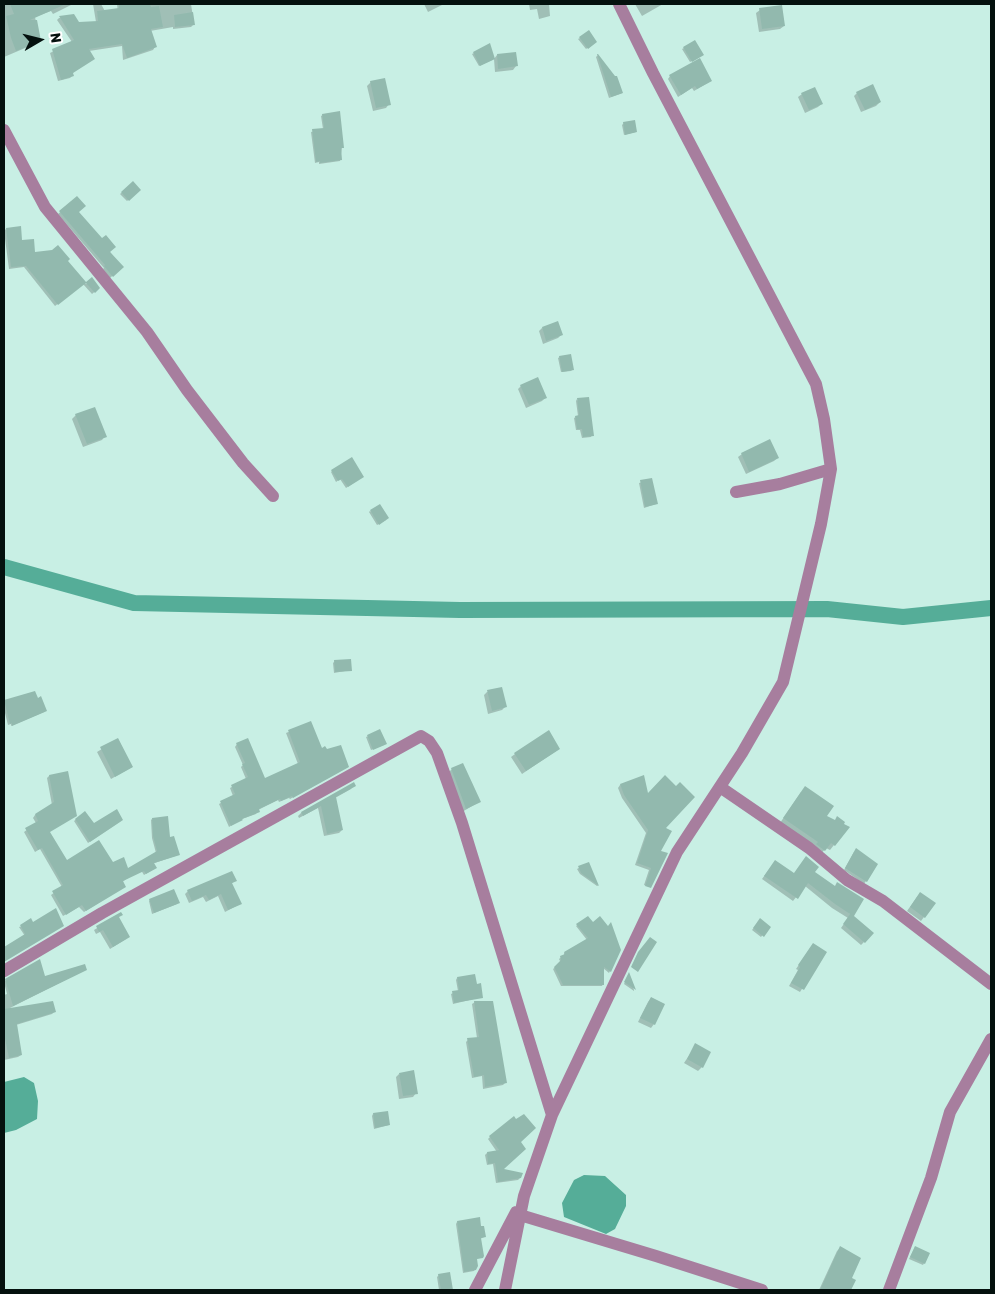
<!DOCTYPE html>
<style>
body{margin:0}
#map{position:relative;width:995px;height:1294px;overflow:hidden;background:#c8efe4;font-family:Rubik,sans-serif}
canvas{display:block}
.frame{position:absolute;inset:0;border:5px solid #04110e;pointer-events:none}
.north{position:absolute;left:15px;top:15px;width:50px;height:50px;-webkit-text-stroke:4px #fff;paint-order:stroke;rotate:82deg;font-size:14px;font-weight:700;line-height:20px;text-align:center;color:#04110e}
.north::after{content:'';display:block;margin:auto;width:18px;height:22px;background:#04110e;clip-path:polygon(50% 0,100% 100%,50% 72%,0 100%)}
</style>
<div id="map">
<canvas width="995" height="1294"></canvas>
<div class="frame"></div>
<div class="north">N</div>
</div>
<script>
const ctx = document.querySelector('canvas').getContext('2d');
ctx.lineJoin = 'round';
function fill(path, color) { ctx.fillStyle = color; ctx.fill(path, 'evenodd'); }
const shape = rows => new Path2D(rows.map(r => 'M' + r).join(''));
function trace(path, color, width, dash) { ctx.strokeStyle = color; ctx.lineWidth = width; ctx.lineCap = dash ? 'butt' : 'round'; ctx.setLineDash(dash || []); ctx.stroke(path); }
const water = shape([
 [24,1077,34,1083,38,1101,37,1119,16,1130,4,1133,4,1082],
 [584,1175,605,1176,626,1195,626,1206,615,1229,606,1234,564,1217,562,1203,574,1180]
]);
const shadow = shape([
 [4,4,73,4,53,14,51,11,35,17,40,41,37,43,4,57],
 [93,4,101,4,121,40,117,4,191,4,194,24,191,27,173,29,173,27,150,31,155,47,153,50,123,60,122,46,89,51,72,74,73,75,70,78,58,81,50,53,72,42,57,20,59,18,74,16,78,24,96,22],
 [424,4,444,4,428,12],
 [529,4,549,4,550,16,539,19,537,9,530,10],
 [635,4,663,4,642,16],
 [760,10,784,26,780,29,759,32,756,13],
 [580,38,594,43,586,49,578,39],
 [684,48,701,56,690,62,682,49],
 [474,53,492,60,479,66,472,54],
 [497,55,516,66,513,70,495,72,494,59],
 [598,55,622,93,620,94,609,98,596,57],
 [670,76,711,81,694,91,692,88,678,97,668,79],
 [371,82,389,104,386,108,373,111,367,86],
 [857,93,880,102,876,106,861,112,854,96],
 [802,94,821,104,818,107,805,113,798,97],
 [323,115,342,148,340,161,319,164,319,162,315,163,311,132,323,129,321,116],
 [624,123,636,132,624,135,622,125],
 [133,183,139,190,127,201,120,194],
 [77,197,78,212,122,267,110,278,103,269,104,268,58,214],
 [6,229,34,253,66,261,86,284,91,279,99,288,92,294,83,284,55,306,24,267,9,269,4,231],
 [542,328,561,335,558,338,543,344,539,331],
 [560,357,573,369,571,371,561,372,558,358],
 [521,386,546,397,542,401,526,408,518,389],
 [577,399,592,435,591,437,582,438,580,430,576,430,574,418,578,416,576,401],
 [76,415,105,436,102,440,83,447,72,419],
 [742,454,777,458,774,461,746,474,738,457],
 [332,471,361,478,346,488,340,479,336,482,331,472],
 [651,480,656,504,644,508,639,483],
 [370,511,386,520,377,525,369,512],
 [335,661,351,670,334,673,333,663],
 [501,688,505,707,502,710,488,714,484,695,487,692],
 [34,692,44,712,11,726,11,724,8,725,4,709,4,701],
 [310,723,321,750,346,768,290,799,289,798,279,802,278,800,258,810,256,814,242,819,229,827,219,804,233,796,230,788,246,779,241,767,243,765,235,747,237,744,264,780,298,764,286,733],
 [380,731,384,745,371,750,366,737],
 [118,739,132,767,111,779,97,752],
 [559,749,522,774,511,757,515,754],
 [452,769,479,802,462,812,448,773],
 [67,773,49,832,66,862,113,864,131,876,122,882,122,888,84,912,79,907,63,916,51,895,62,887,40,849,35,852,24,832,36,823,33,818,35,815,52,805,47,778,49,776],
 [643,777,647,795,664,829,650,887,644,885,649,870,635,865,646,833,622,798,618,788,620,785],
 [354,784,351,789,335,798,342,830,339,833,324,836,318,808,299,818,298,816,301,813],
 [801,792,825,817,834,845,830,850,826,848,820,855,780,823],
 [85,812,94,825,121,821,88,843,74,821],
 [152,819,169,838,178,855,152,864,154,869,144,875,139,867,156,853,152,838,151,820],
 [854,852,877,864,864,884,844,870],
 [775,861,793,874,814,872,852,916,864,942,861,945,841,928,848,918,832,908,805,886,793,901,762,879],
 [588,863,598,886,597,886,580,874,577,869],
 [235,881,231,884,240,904,225,912,218,896,206,902,203,897,189,903,185,894,188,891],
 [917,897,924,917,921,921,907,911],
 [150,900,177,904,152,914,149,901],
 [120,914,118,918,126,939,110,949,100,932,96,934,94,930],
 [587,917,620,950,610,971,609,973,603,968,603,984,602,986,561,986,553,969,561,963,559,959,564,955,564,953,587,940,576,926],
 [759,921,769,927,761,937,752,930],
 [33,923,61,927,4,961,4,948,25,936,19,927],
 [813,944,825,953,800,992,789,986,798,970,796,969],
 [85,970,10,1008,55,1011,52,1014,16,1025,21,1055,18,1057,4,1060,4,995,7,994,4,982,6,980,44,977],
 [629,974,634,990,634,991,624,984],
 [457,978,476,985,482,997,453,1004,451,994,458,991,456,980],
 [651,998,654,1024,651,1028,638,1022,648,1002],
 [475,1002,505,1083,503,1085,483,1089,482,1076,472,1078,466,1042,468,1040,477,1038,472,1004],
 [696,1045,702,1067,698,1071,684,1063],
 [399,1074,416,1093,413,1097,399,1099,396,1077],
 [373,1114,389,1125,374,1129,372,1116],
 [490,1137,519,1142,502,1170,520,1178,518,1180,496,1183,493,1164,487,1165,485,1155,487,1153,497,1152,488,1139],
 [457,1222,480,1227,484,1237,480,1239,482,1257,476,1259,475,1269,474,1271,463,1273,456,1224],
 [915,1247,929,1254,923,1265,909,1259],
 [840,1248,850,1279,854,1280,850,1290,819,1290,837,1251],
 [439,1275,452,1289,451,1290,439,1290,437,1277]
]);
const canal = shape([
 [4,567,134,603,460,610,827,609,903,617,991,608]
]);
const building = shape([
 [10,4,66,4,30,20,37,20,41,41,16,51,11,38,6,16,14,14],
 [119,4,150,4,151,7,159,6,163,27,151,29,157,47,127,58,122,44,89,49,95,59,73,73,74,76,61,80,52,49,74,40,59,16,74,14,79,22,98,21,97,11,119,8],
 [782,5,785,26,762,29,759,8],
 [193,12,195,25,175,27,174,15],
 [589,30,597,42,588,49,579,37],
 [695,40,704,55,692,62,683,47],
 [490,43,495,59,480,66,473,52],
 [516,52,518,66,498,69,497,54],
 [597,54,598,54,615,76,617,76,623,93,611,97],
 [700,58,712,81,697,89,695,86,681,95,669,75],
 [385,78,391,105,376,108,370,81],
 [873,84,881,102,865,110,856,92],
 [815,87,823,104,809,110,801,93],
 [340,111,344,148,341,148,342,160,320,163,320,161,316,162,312,129,324,128,322,114],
 [635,120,637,132,625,135,623,122],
 [133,181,141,190,129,201,121,192],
 [77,196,86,206,79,212,102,238,106,235,116,247,110,252,124,267,113,277,104,266,105,265,59,211],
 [21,226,22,240,34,239,35,252,52,250,58,245,70,259,68,261,86,282,92,277,100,288,95,293,86,283,58,305,26,266,11,267,6,228],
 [558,321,563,335,546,341,542,327],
 [571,354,574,370,562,372,559,356],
 [538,377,547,398,529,405,520,385],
 [589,397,594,436,583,437,582,429,577,429,575,416,579,415,577,398],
 [95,407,107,437,87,444,75,414],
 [770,439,779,458,749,472,741,453],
 [352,457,364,477,348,487,342,479,338,481,331,470],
 [652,478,658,504,645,507,640,480],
 [380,504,389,518,379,525,370,510],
 [351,659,352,671,335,672,334,660],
 [502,687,507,707,492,711,487,690],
 [35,691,38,698,41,696,47,711,12,726,12,723,10,724,4,700],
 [311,721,322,748,325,746,327,749,341,745,349,767,293,798,292,796,281,801,280,799,259,809,260,812,242,819,243,820,231,826,220,801,235,794,231,785,248,777,242,764,245,763,236,743,248,738,265,778,300,762,288,730],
 [380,729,387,744,373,750,367,735],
 [549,730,560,749,526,771,514,753],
 [118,738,133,767,115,777,100,747],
 [463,763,481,802,466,809,451,768],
 [68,771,77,816,50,832,67,860,99,840,113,862,124,857,128,868,157,851,153,836,152,818,168,816,170,837,174,836,180,855,154,863,157,868,146,874,144,871,123,881,126,887,86,911,82,905,66,915,52,891,63,885,42,848,38,850,25,828,38,821,35,814,54,802,49,775],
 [644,775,648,793,665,775,676,786,680,782,695,797,666,828,672,831,661,851,668,853,651,888,645,886,651,868,637,863,648,830,624,795,620,784],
 [354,782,356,786,336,797,343,830,327,834,321,806,303,816,301,812],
 [805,786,834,806,827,816,835,820,837,816,845,822,844,824,850,827,835,846,831,843,825,851,816,844,818,842,783,818],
 [117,809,123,820,90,842,75,819,85,811,94,823],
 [856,848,878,864,867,882,845,868],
 [806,856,819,867,815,872,835,886,837,882,864,899,854,916,874,933,865,943,843,924,850,914,835,904,808,883,798,899,764,876,775,860,794,873],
 [589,862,599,886,581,873,578,866],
 [232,871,237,881,232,883,242,904,228,910,221,894,209,900,206,895,192,901,187,890],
 [174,889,180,903,154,913,149,899],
 [920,892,936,903,925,918,910,907],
 [56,908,64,926,4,962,4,947,25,934,20,925,31,918,33,922],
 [121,912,123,915,119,917,130,937,113,947,103,930,99,932,96,926],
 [588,916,593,922,600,916,608,926,611,922,621,950,611,972,604,967,604,985,563,985,554,967,561,960,560,956,565,954,564,952,588,938,576,924],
 [760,918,771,927,764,937,753,928],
 [650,937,657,942,638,972,631,967,638,952],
 [813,943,827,952,804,990,791,983,800,967,798,965],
 [40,959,45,976,85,964,87,970,13,1006,5,979],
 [629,972,636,990,624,982],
 [475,974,477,984,481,983,483,998,454,1003,452,991,459,990,457,977],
 [651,997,665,1004,655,1025,640,1018],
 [53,1001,56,1012,17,1024,22,1055,9,1058,4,1034,4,1009],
 [474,1001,493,1001,507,1083,485,1087,484,1075,474,1077,467,1038,479,1037],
 [695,1043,711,1052,703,1068,687,1059],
 [414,1070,418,1094,403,1096,399,1073],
 [388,1111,390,1125,375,1128,373,1113],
 [524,1114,536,1128,521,1142,526,1149,504,1169,523,1173,521,1178,498,1182,495,1163,488,1164,487,1152,499,1150,489,1136,514,1116,516,1119],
 [480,1217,481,1226,484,1226,486,1237,481,1238,484,1256,483,1258,477,1259,478,1266,476,1270,464,1272,457,1221],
 [840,1246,861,1258,852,1278,856,1280,851,1290,820,1290],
 [915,1246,930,1253,925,1264,910,1257],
 [450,1272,453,1290,441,1290,438,1274]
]);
const minor = shape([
 [4,130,45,207,147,332,187,390,243,463,273,496],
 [736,492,780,484,831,469],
 [720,787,809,848,847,880,883,901,991,984],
 [4,971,102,913,421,736,429,741,437,753,462,823,552,1115],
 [520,1215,656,1256,762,1290],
 [475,1290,516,1212],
 [505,1290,524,1196,552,1115,677,852,742,753,783,682,821,524,831,469,824,419,816,384,653,73,619,4],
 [889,1290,931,1178,950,1112,991,1039]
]);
fill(water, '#55ad98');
fill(shadow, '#0003');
trace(canal, '#55ad98', 16);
fill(building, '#92b9ae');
trace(minor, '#a77e9e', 12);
</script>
